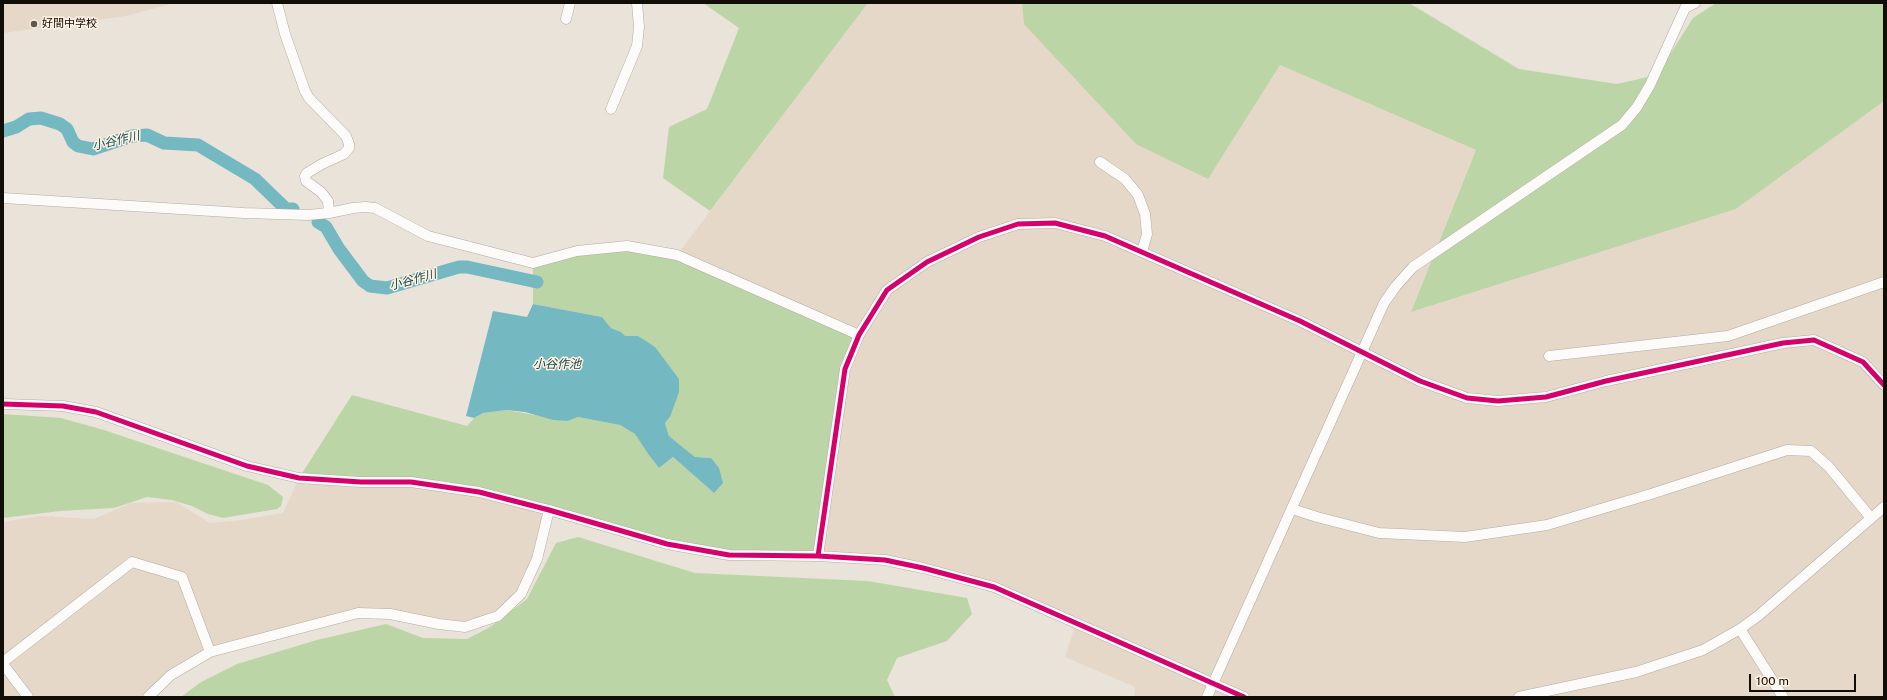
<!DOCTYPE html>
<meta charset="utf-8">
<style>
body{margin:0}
#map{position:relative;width:1887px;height:700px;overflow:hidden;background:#eae3da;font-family:"Public Sans",sans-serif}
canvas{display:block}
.frame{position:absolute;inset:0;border:4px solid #110d07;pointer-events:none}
.scale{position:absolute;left:1749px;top:674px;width:107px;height:18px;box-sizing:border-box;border:2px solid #110d07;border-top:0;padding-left:5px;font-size:12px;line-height:14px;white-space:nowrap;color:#110d07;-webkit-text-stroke:3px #fef1e0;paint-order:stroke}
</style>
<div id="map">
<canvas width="1887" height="700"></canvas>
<div class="frame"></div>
<div class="scale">100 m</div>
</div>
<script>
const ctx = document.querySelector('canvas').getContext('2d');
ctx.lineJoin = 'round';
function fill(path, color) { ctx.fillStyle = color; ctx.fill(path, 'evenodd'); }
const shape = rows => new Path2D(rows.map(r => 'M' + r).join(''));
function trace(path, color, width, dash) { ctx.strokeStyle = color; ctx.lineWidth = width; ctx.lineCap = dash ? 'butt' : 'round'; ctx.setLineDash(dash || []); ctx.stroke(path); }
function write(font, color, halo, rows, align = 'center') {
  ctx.font = font + ' "Public Sans","Noto Sans JP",sans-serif'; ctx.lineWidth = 3; ctx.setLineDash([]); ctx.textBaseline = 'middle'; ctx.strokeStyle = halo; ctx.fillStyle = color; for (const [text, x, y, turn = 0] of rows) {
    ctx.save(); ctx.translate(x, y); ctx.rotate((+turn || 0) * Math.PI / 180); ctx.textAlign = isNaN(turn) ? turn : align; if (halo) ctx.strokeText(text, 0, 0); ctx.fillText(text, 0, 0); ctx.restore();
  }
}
const built = shape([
 [3,3,174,3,126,16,3,33],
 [868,3,1022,3,1024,24,1208,179,1280,65,1476,150,1411,312,1736,209,1884,101,1884,697,1134,697,1135,687,1065,657,1076,623,923,568,818,556,677,255],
 [299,478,411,482,549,510,521,594,498,616,465,627,358,613,210,652,148,697,3,697,3,522,40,516,94,519,131,503,176,502,210,523,242,520,283,513]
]);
const forest = shape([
 [703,3,868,3,710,211,663,178,669,127,707,109,739,28],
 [1022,3,1409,3,1519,69,1617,84,1657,75,1693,18,1716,3,1884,3,1884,101,1736,209,1411,312,1476,150,1280,65,1208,179,1136,144,1024,24],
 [627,246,677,255,859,335,845,369,818,556,729,555,479,492,299,478,352,395,467,426,474,418,483,413,507,410,568,421,578,417,620,425,635,434,648,454,659,468,673,457,714,493,711,458,695,457,669,436,665,423,670,417,621,332,611,328,602,317,533,304,533,263],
 [3,414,61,418,104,430,268,485,283,497,281,506,277,509,223,518,208,514,192,506,172,500,147,497,114,508,60,511,3,518],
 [578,537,695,573,868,581,967,598,972,614,947,641,897,658,887,680,895,697,181,697,201,682,237,664,317,640,386,624,423,638,467,639,490,627,527,599,556,543]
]);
const water = shape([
 [533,304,602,317,611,328,621,332,625,336,638,336,655,347,679,379,679,392,670,417,665,423,669,436,695,457,711,458,719,468,723,483,714,493,673,457,659,468,648,454,635,434,620,425,578,417,568,421,553,420,525,412,507,410,483,413,474,418,466,416,493,311,527,317]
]);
const river = shape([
 [3,131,16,127,29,119,41,118,60,124,67,129,73,142,78,146,93,149,132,136,147,135,164,143,198,145,255,179,286,209,293,209],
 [318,222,326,227,339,249,363,281,370,286,387,288,459,267,467,267,537,282]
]);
const minor = shape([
 [277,3,285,34,305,91,309,98,346,136,349,144,349,148,344,154,322,164,307,173,305,176,306,181,321,192,328,201,329,213],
 [566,19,570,3],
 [611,109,637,46,639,27,637,3],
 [1100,162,1125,179,1138,195,1145,214,1147,234,1142,252],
 [3,198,244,213,308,215,329,213,353,208,365,207,375,208,428,236,533,263,577,251,627,246,677,255,859,335],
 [1549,356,1728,336,1884,282],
 [3,404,63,406,96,412,247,466,299,478,361,482,411,482,479,492,549,510,667,544,729,555,818,556,885,560,923,568,994,587,1244,697],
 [1292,509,1317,517,1379,533,1465,537,1547,525,1651,494,1787,450,1811,451,1829,467,1871,518],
 [818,556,845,369,859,335,887,290,927,262,979,237,1018,224,1055,223,1105,236,1300,321,1420,381,1467,398,1498,401,1546,397,1606,381,1783,343,1814,340,1863,362,1884,385],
 [1740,629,1783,697],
 [3,662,132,562,182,577,210,652],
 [3,664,28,697],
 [148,697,171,675,210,652,358,613,390,614,439,624,465,627,498,616,521,594,537,559,549,510],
 [1207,697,1384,303,1396,286,1413,267,1622,125,1637,107,1650,85,1685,8,1695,3],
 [1519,697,1636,672,1703,650,1740,629,1758,616,1884,507]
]);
const cycleway = shape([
 [3,404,63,406,96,412,247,466,299,478,361,482,411,482,479,492,549,510,667,544,729,555,818,556,885,560,923,568,994,587,1244,697],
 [818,556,845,369,859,335,887,290,927,262,979,237,1018,224,1055,223,1105,236,1300,321,1420,381,1467,398,1498,401,1546,397,1606,381,1783,343,1814,340,1863,362,1884,385]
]);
const markers = [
 [34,24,4,"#5d5851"]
];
const poiNames = [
 ["好間中学校",42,24]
];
const waterNames = [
 ["小谷作川",116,141,-13],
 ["小谷作川",413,280,-15],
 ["小谷作池",557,364]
];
fill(built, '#e5d8c8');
fill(forest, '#bcd5a6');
fill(water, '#74b8c2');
trace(river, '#74b8c2', 13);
trace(minor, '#b0aba4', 11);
trace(minor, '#fcfbf9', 10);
trace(cycleway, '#d6006c', 5);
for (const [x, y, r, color] of markers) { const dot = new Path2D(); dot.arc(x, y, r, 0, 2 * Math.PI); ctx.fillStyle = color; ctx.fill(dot); trace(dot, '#fef1e0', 1.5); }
write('11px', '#110d07', '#fef1e0', poiNames, 'left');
write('italic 12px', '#0e4953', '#fef1e0', waterNames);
</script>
